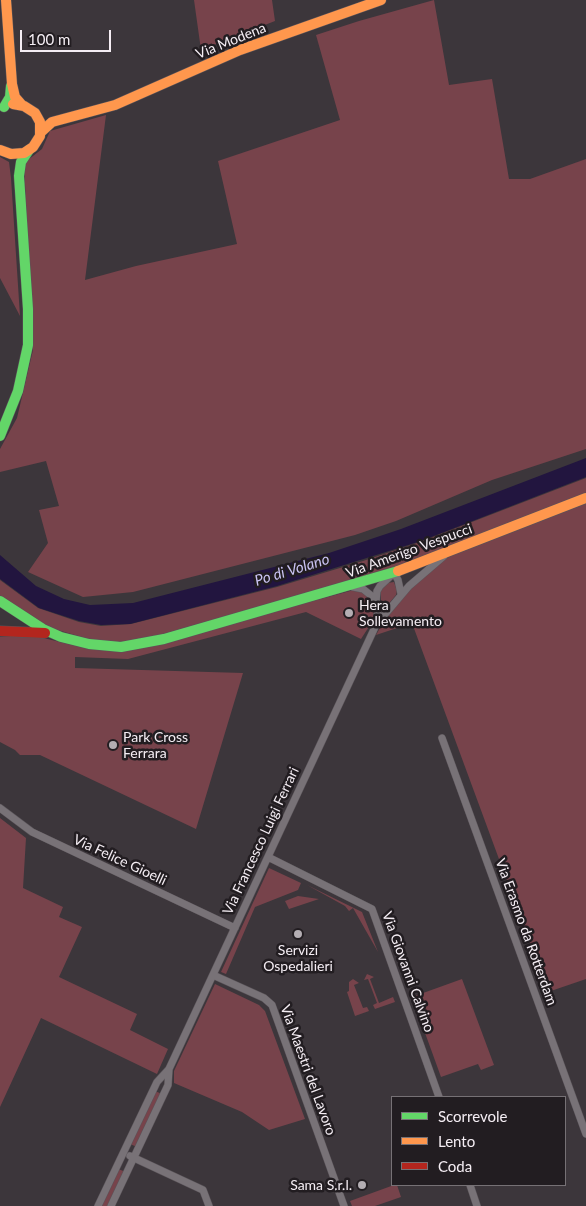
<!DOCTYPE html>
<style>
body{margin:0}
#map{position:relative;width:586px;height:1206px;overflow:hidden;background:#3c363b;font-family:Lato,sans-serif}
canvas{display:block}
.legend{position:absolute;left:391px;top:1096px;width:175px;height:90px;box-sizing:border-box;background:#221d21;border:1px solid #767175;margin:0;padding:6px 9px;list-style:none;font-size:15px;color:#f5eef4}
.legend li{display:flex;align-items:center;gap:10px;height:25px}
.legend b{width:25px;border:1px solid #767175}
.scale{position:absolute;left:20px;top:30px;width:91px;height:22px;box-sizing:border-box;border:2px solid #f5eef4;border-top:0;padding-left:6px;font-size:15px;line-height:18px;white-space:nowrap;color:#f5eef4;-webkit-text-stroke:4px #221d21;paint-order:stroke}
</style>
<div id="map">
<canvas width="586" height="1206"></canvas>
<ul class="legend">
<li><b style="height:6px;background:#63d668"></b>Scorrevole</li>
<li><b style="height:6px;background:#ff974d"></b>Lento</li>
<li><b style="height:6px;background:#b3261e"></b>Coda</li>
</ul>
<div class="scale">100 m</div>
</div>
<script>
const ctx = document.querySelector('canvas').getContext('2d');
ctx.lineJoin = 'round';
function fill(path, color) { ctx.fillStyle = color; ctx.fill(path, 'evenodd'); }
const shape = rows => new Path2D(rows.map(r => 'M' + r).join(''));
function trace(path, color, width, dash) { ctx.strokeStyle = color; ctx.lineWidth = width; ctx.lineCap = dash ? 'butt' : 'round'; ctx.setLineDash(dash || []); ctx.stroke(path); }
function write(font, color, halo, rows, align = 'center') {
  ctx.font = font + ' Lato,sans-serif'; ctx.lineWidth = 5; ctx.setLineDash([]); ctx.textBaseline = 'middle'; ctx.strokeStyle = halo; ctx.fillStyle = color; for (const [text, x, y, turn = 0] of rows) {
    ctx.save(); ctx.translate(x, y); ctx.rotate((+turn || 0) * Math.PI / 180); ctx.textAlign = isNaN(turn) ? turn : align; if (halo) ctx.strokeText(text, 0, 0); ctx.fillText(text, 0, 0); ctx.restore();
  }
}
const green = shape([
 [194,0,272,0,275,21,201,50],
 [434,0,449,85,492,79,509,179,530,179,586,159,586,449,492,480,396,521,355,535,133,592,83,597,28,572,48,543,39,510,59,506,46,461,0,472,0,449,17,418,33,350,24,163,42,149,50,131,106,115,85,280,136,266,237,244,218,161,340,120,316,35,359,21],
 [0,157,9,162,11,178,20,316,0,278],
 [586,478,586,493,397,568,156,636,125,642,95,641,44,626,0,598,0,580,38,608,79,622,101,626,131,624,277,587,363,561,420,542],
 [586,502,586,979,548,992,412,623,376,635,386,617,414,584,451,555],
 [394,582,397,591,396,595,381,613,381,588,387,583],
 [350,591,360,591,370,599,374,612,372,622,361,639,306,612,128,659,75,657,75,668,243,673,196,829,40,755,20,755,15,750,0,742,0,637,35,636,77,646,130,650],
 [0,818,26,838,23,888,63,907,59,917,82,927,59,977,137,1014,130,1030,168,1049,157,1074,41,1018,0,1107],
 [269,868,301,883,298,890,255,907,226,974,221,972],
 [307,885,362,912,378,952,353,908,349,911,345,906],
 [298,896,319,899,289,909,285,901],
 [367,974,374,977,370,979,379,1003,393,997,395,1002,375,1009,373,1005,377,1003,368,979,364,980],
 [353,979,359,983,354,985,363,1008,367,1007,369,1011,355,1016,347,992,349,991,349,982],
 [462,979,494,1065,481,1070,478,1064,441,1077,412,997],
 [215,984,259,1005,265,1011,305,1119,269,1130,242,1112,174,1083,174,1071],
 [155,1091,162,1094,137,1147,130,1144],
 [118,1169,126,1172,110,1206,100,1206],
 [394,1185,397,1185,401,1197,375,1206,352,1206,350,1201]
]);
const water = shape([
 [586,458,586,477,421,541,277,586,130,624,101,625,79,621,39,608,0,579,0,555,36,586,64,599,90,605,133,603,329,553,401,529]
]);
const street = shape([
 [353,587,363,589,373,597,378,610,376,622],
 [376,603,377,591,380,586,394,573,398,580,401,594],
 [442,738,586,1134],
 [0,808,32,832,235,928],
 [268,857,372,909,439,1097],
 [213,975,264,998,272,1005,344,1206],
 [130,1156,203,1190,209,1206],
 [470,1185,477,1206],
 [98,1206,157,1082,169,1069,376,625,409,586,444,556],
 [111,1206,168,1085,169,1069]
]);
const fast = shape([
 [4,107,10,97,11,86],
 [0,436,18,391,28,345,28,309,19,176,21,162,29,150],
 [0,601,43,629,61,637],
 [61,637,89,644,121,647,164,639,398,571]
]);
const slow = shape([
 [6,0,12,84,15,97,22,105],
 [40,133,52,122,115,105,240,50,381,0],
 [0,150,11,154,24,153,33,147,40,136,40,122,35,113,24,106,13,104],
 [398,571,586,498]
]);
const jam = shape([
 [0,631,45,633]
]);
const markers = [
 [349,613,5,"#b4aeb3"],
 [113,745,5,"#b4aeb3"],
 [298,934,5,"#b4aeb3"],
 [362,1185,5,"#b4aeb3"]
];
const streetNames = [
 ["Via Modena",231,41,-22],
 ["Via Amerigo Vespucci",409,551,-20],
 ["Via Francesco Luigi Ferrari",261,841,-65],
 ["Via Felice Gioelli",120,860,25],
 ["Via Erasmo da Rotterdam",526,932,70],
 ["Via Giovanni Calvino",408,972,70],
 ["Via Maestri del Lavoro",308,1070,70]
];
const poiNames = [
 ["Hera",359,605],
 ["Sollevamento",359,621],
 ["Park Cross",123,737],
 ["Ferrara",123,753],
 ["Servizi",298,950,"center"],
 ["Ospedalieri",298,966,"center"],
 ["Sama S.r.l.",352,1185,"right"]
];
const waterNames = [
 ["Po di Volano",292,570,-17]
];
fill(green, '#77434b');
fill(water, '#22153f');
trace(street, '#5a5459', 8);
trace(fast, '#5a5459', 11);
trace(slow, '#5a5459', 11);
trace(jam, '#5a5459', 11);
trace(street, '#787277', 7);
trace(fast, '#63d668', 10);
trace(slow, '#ff974d', 10);
trace(jam, '#b3261e', 10);
for (const [x, y, r, color] of markers) { const dot = new Path2D(); dot.arc(x, y, r, 0, 2 * Math.PI); ctx.fillStyle = color; ctx.fill(dot); trace(dot, '#221d21', 2); }
write('14px', '#f5eef4', '#221d21', streetNames);
write('14px', '#f5eef4', '#221d21', poiNames, 'left');
write('italic 15px', '#cac3f3', '#221d21', waterNames);
</script>
